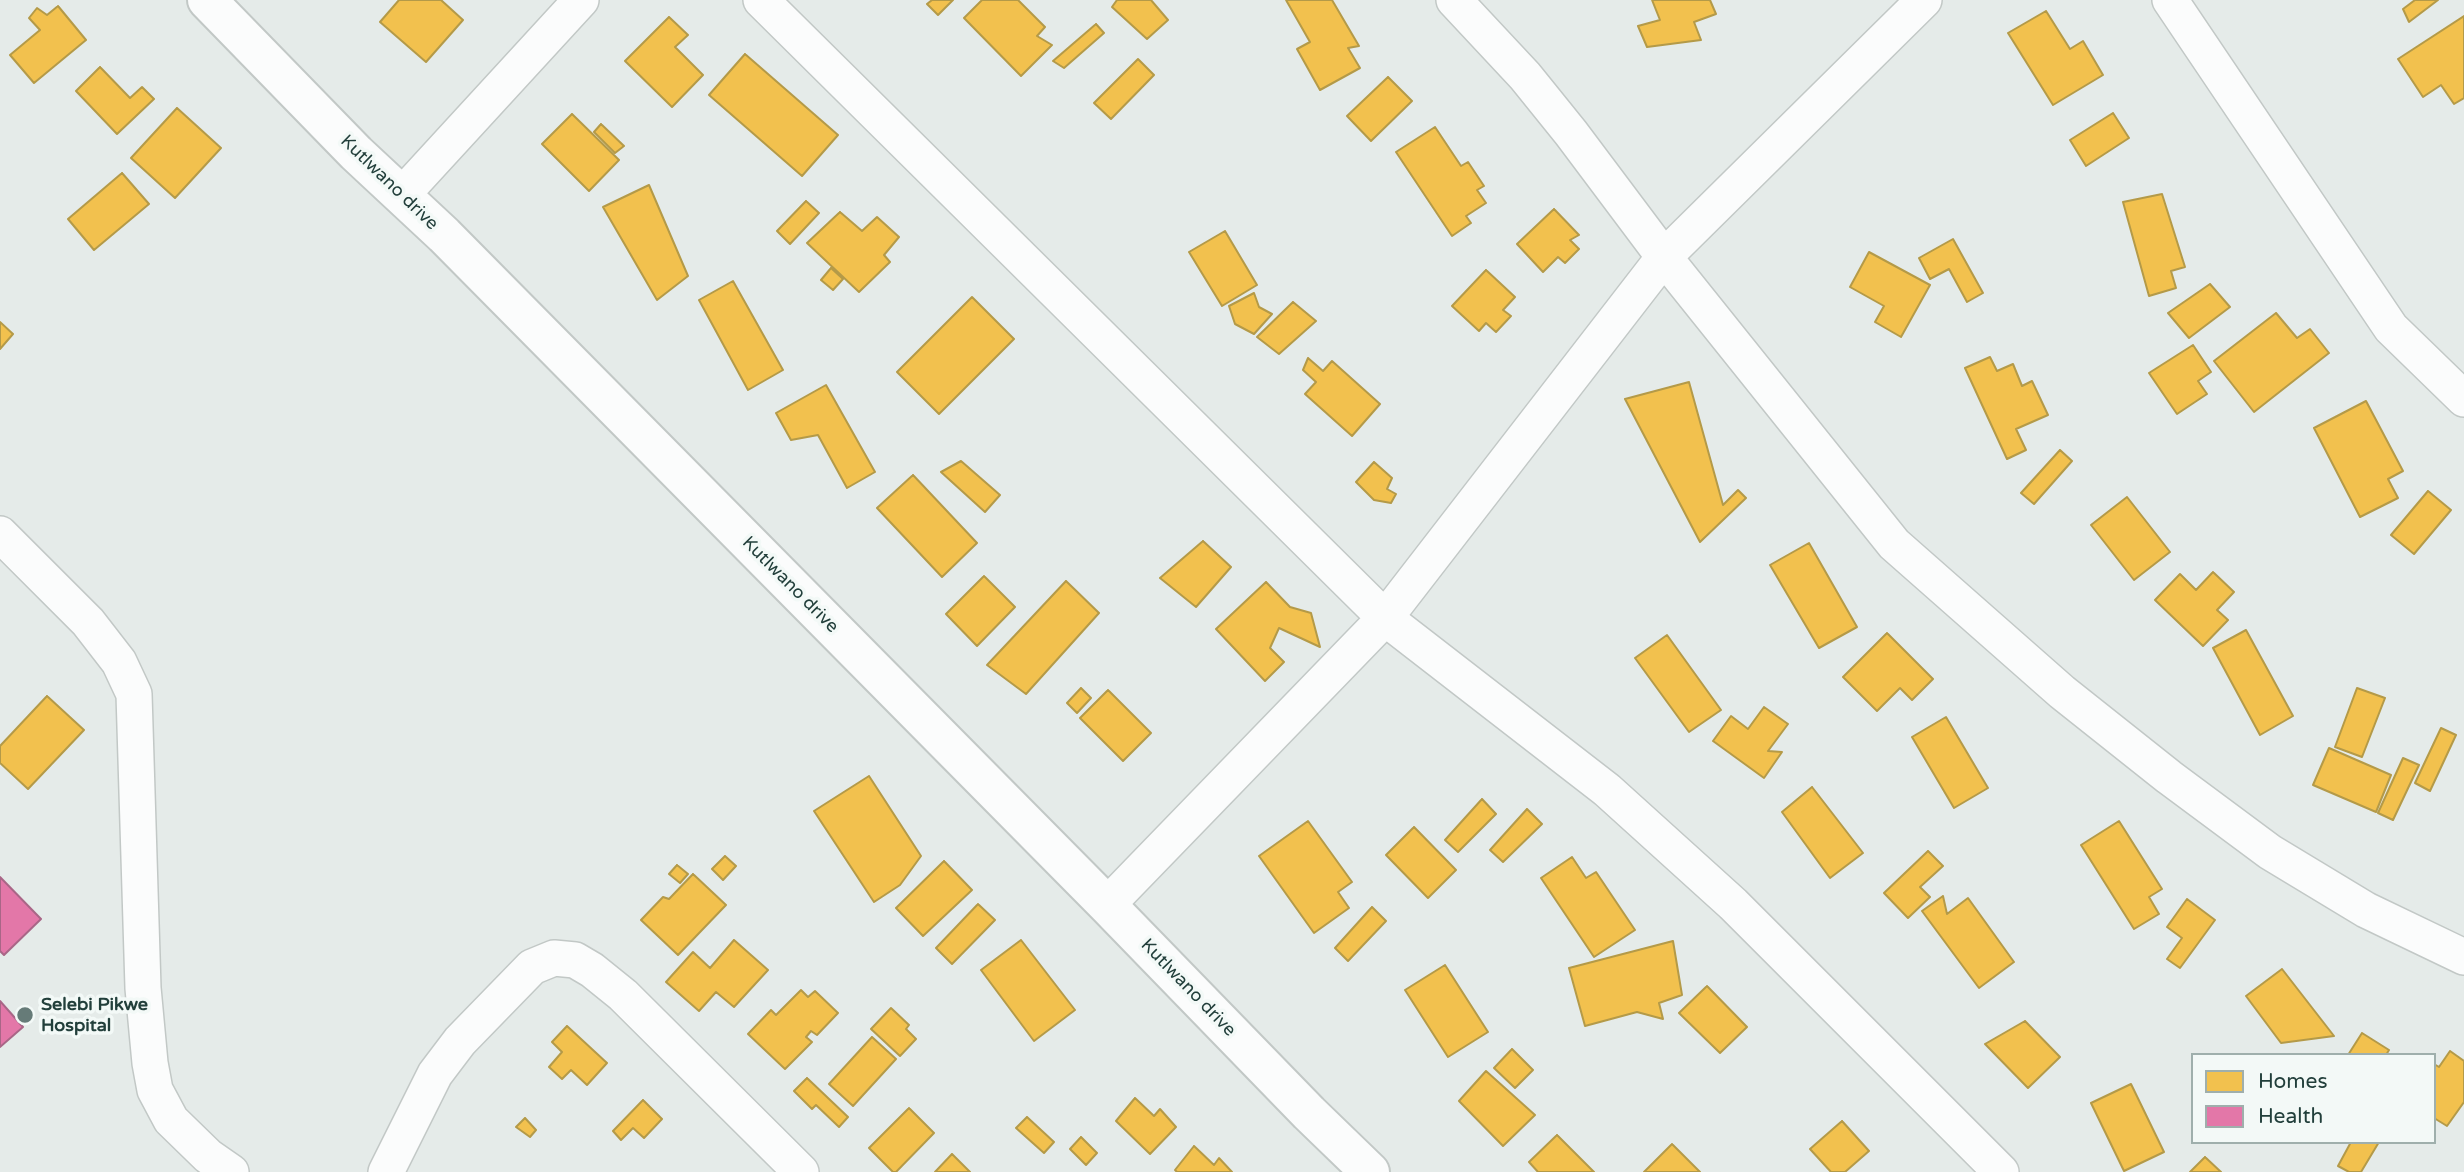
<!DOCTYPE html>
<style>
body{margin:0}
#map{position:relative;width:2464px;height:1172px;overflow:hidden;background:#e5ebe9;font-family:"Varela Round",sans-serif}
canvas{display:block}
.legend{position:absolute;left:2191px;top:1053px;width:245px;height:91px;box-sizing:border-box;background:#f3f9f7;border:2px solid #9fafac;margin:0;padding:9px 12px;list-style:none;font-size:21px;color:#223f3b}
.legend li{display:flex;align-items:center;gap:14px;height:35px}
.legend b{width:35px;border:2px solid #9fafac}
</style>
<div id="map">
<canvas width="2464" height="1172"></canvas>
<ul class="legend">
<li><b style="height:19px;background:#f2c14e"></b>Homes</li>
<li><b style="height:19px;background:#e377a8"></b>Health</li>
</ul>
</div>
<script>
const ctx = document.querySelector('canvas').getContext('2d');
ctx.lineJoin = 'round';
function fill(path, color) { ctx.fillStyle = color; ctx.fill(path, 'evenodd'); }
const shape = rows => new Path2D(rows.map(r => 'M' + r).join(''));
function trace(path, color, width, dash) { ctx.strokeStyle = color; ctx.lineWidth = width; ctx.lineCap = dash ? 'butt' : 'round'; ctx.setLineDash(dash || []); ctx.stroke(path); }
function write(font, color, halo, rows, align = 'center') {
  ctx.font = font + ' "Varela Round",sans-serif'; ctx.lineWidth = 7; ctx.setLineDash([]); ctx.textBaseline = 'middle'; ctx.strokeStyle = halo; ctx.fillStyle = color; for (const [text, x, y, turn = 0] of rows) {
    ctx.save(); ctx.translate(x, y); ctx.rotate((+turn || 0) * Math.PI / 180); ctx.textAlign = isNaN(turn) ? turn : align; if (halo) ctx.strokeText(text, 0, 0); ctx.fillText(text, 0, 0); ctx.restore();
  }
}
const homes = shape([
 [399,0,441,0,463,20,426,62,380,22,399,0],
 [932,0,953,0,938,15,927,4,932,0],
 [982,0,1018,0,1045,27,1037,36,1052,45,1021,76,964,18,982,0],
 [1117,0,1151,0,1168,20,1147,39,1112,7,1117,0],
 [1286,0,1332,0,1359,46,1348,48,1360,68,1320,90,1297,49,1310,42,1286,0],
 [1652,0,1710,0,1716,14,1694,22,1701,40,1647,47,1638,26,1660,20,1652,0],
 [2415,0,2438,0,2409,22,2403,9,2415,0],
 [58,6,86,40,34,83,10,55,40,30,29,18,37,8,47,15,58,6],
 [2046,11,2070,49,2083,41,2103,75,2053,105,2008,33,2046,11],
 [2464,16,2464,98,2454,104,2441,85,2423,97,2398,59,2464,16],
 [669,17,688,35,675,47,703,75,672,107,625,61,669,17],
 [1096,24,1104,33,1064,68,1053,61,1096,24],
 [745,54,838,135,802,176,709,95,745,54],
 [1138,59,1154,75,1111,119,1094,103,1138,59],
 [100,67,130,98,142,87,154,99,117,134,76,91,100,67],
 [1388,77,1412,101,1371,141,1347,116,1388,77],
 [177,108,221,148,175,198,131,158,177,108],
 [2113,113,2129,138,2086,166,2070,140,2113,113],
 [572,114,619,160,589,191,542,144,572,114],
 [601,124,624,146,615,153,594,132,601,124],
 [1435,127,1461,166,1468,162,1484,186,1477,190,1486,203,1466,216,1471,223,1452,236,1396,152,1435,127],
 [122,173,149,204,94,250,68,219,122,173],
 [649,185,688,276,657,300,603,207,649,185],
 [2162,194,2185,267,2171,271,2176,288,2149,296,2123,202,2162,194],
 [806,201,819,213,790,244,777,231,806,201],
 [1554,209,1579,235,1570,240,1579,249,1565,263,1558,257,1543,272,1517,244,1554,209],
 [840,212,862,231,877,217,899,237,884,255,890,262,859,292,807,243,840,212],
 [1225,231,1257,285,1222,306,1189,252,1225,231],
 [1953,239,1983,293,1967,302,1949,269,1930,279,1919,258,1953,239],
 [1869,252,1930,285,1901,337,1875,322,1884,306,1850,287,1869,252],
 [831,268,843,279,833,290,821,280,831,268],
 [1486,270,1515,297,1503,310,1511,316,1496,332,1486,323,1479,331,1452,306,1486,270],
 [733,281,783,370,748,390,699,300,733,281],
 [2210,284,2230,307,2189,338,2168,313,2210,284],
 [1254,293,1259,307,1272,314,1254,334,1235,324,1229,306,1254,293],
 [972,297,1014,339,939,414,897,372,972,297],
 [1293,302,1316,321,1279,354,1257,337,1293,302],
 [2276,313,2297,338,2310,329,2329,353,2254,412,2214,361,2276,313],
 [0,322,13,334,0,349,0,322],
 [2193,345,2211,372,2198,381,2207,394,2177,414,2149,373,2193,345],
 [1990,357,1997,371,2013,364,2022,386,2032,381,2048,415,2016,429,2026,450,2007,459,1965,368,1990,357],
 [1308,358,1323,371,1332,361,1380,404,1352,436,1305,394,1316,382,1303,370,1308,358],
 [1689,382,1723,505,1738,490,1746,498,1700,542,1625,399,1689,382],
 [826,385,875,472,847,488,818,435,791,440,776,413,826,385],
 [2366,401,2403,471,2388,479,2398,498,2360,517,2314,428,2366,401],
 [2060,450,2072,461,2034,504,2021,493,2060,450],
 [961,461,1000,495,985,512,941,472,961,461],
 [1374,462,1392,478,1387,489,1396,494,1391,503,1374,500,1356,482,1374,462],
 [913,475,977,543,942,577,877,508,913,475],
 [2428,491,2451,510,2414,554,2391,535,2428,491],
 [2127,497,2170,552,2134,580,2091,525,2127,497],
 [1203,541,1231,567,1196,607,1160,578,1203,541],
 [1809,543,1857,627,1819,648,1770,565,1809,543],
 [2213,572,2234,592,2217,610,2228,620,2203,646,2155,600,2180,574,2196,590,2213,572],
 [984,576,1015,607,977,646,946,614,984,576],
 [1066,581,1099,613,1026,694,987,665,1066,581],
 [1266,582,1290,607,1311,613,1320,647,1279,628,1270,648,1284,662,1265,681,1216,629,1266,582],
 [2246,630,2293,716,2260,735,2213,648,2246,630],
 [1887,633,1933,679,1912,700,1900,688,1877,711,1843,677,1887,633],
 [1667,635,1721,710,1689,732,1635,658,1667,635],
 [1081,688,1091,698,1077,713,1067,703,1081,688],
 [2357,688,2385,698,2362,757,2335,747,2357,688],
 [1108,690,1151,733,1123,761,1080,718,1108,690],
 [47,696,84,730,28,789,0,763,0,746,47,696],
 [1764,707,1788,724,1768,751,1782,752,1764,778,1713,741,1731,716,1748,729,1764,707],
 [1946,717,1988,788,1954,808,1912,737,1946,717],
 [2441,728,2456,735,2430,791,2415,783,2441,728],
 [2329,748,2391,775,2376,812,2313,785,2329,748],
 [2403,758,2419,765,2393,820,2378,813,2403,758],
 [869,776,921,856,900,885,874,902,814,811,869,776],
 [1812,787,1863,853,1830,878,1782,812,1812,787],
 [1482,799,1496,814,1458,852,1445,840,1482,799],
 [1527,809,1542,824,1503,862,1490,850,1527,809],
 [1308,821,1352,882,1338,892,1349,908,1314,933,1259,856,1308,821],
 [2119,821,2162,889,2149,897,2159,914,2134,929,2081,845,2119,821],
 [1414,827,1456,870,1428,898,1386,855,1414,827],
 [1928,851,1943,866,1920,887,1930,897,1908,918,1884,893,1928,851],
 [725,856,736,866,723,880,712,869,725,856],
 [1572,857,1586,878,1596,872,1635,930,1594,957,1541,878,1572,857],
 [944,861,972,890,923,936,896,908,944,861],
 [677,865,688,874,680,883,669,874,677,865],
 [693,874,726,905,678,955,641,920,663,897,669,899,693,874],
 [1943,896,1947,914,1968,898,2014,962,1979,988,1922,911,1943,896],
 [2187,899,2215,920,2180,968,2167,959,2182,938,2167,927,2187,899],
 [978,904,995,920,952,964,936,948,978,904],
 [1372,907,1386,921,1348,961,1335,948,1372,907],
 [734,940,768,970,734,1007,716,992,699,1011,666,982,693,952,710,968,734,940],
 [1021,940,1075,1010,1034,1041,981,970,1021,940],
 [1673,941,1682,995,1659,1003,1663,1019,1637,1012,1585,1026,1569,968,1673,941],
 [1445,965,1488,1032,1448,1057,1405,990,1445,965],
 [2282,969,2334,1036,2281,1043,2246,996,2282,969],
 [1707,986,1747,1027,1720,1053,1679,1013,1707,986],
 [801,990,808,997,815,991,838,1013,817,1035,811,1031,806,1037,812,1042,785,1069,748,1034,771,1010,776,1015,801,990],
 [891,1008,909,1025,906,1029,916,1039,900,1056,871,1029,891,1008],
 [2025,1021,2060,1057,2028,1088,1985,1044,2025,1021],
 [567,1026,607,1063,587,1085,571,1070,562,1079,549,1067,562,1052,552,1042,567,1026],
 [2362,1033,2389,1050,2386,1055,2348,1055,2362,1033],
 [872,1037,896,1059,853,1106,829,1084,872,1037],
 [1512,1049,1533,1070,1515,1088,1494,1068,1512,1049],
 [2450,1051,2464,1061,2464,1102,2447,1126,2434,1118,2434,1064,2439,1067,2450,1051],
 [1486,1071,1535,1115,1503,1146,1459,1101,1486,1071],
 [807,1078,848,1117,839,1127,816,1105,812,1109,794,1091,807,1078],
 [2131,1084,2164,1152,2124,1171,2091,1103,2131,1084],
 [1135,1098,1154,1116,1160,1109,1176,1127,1150,1154,1116,1121,1135,1098],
 [643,1100,662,1119,644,1138,633,1128,621,1140,613,1131,643,1100],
 [909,1108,934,1133,896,1172,893,1172,869,1148,909,1108],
 [1027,1117,1054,1142,1044,1153,1016,1128,1027,1117],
 [525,1118,536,1130,530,1137,516,1127,525,1118],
 [1842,1121,1869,1151,1845,1172,1831,1172,1810,1149,1842,1121],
 [1557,1135,1594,1172,1538,1172,1529,1162,1557,1135],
 [1081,1137,1097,1153,1086,1165,1070,1149,1081,1137],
 [2351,1142,2379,1142,2361,1172,2349,1172,2338,1166,2351,1142],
 [1672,1144,1700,1172,1644,1172,1672,1144],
 [1194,1146,1214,1165,1219,1158,1232,1172,1177,1172,1175,1170,1194,1146],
 [952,1154,970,1172,935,1172,952,1154],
 [2205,1157,2221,1172,2190,1172,2205,1157]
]);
const health = shape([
 [0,877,41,919,4,955,0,951,0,877],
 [0,1001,23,1027,0,1047,0,1001]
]);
const minor = shape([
 [761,0,1385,618,1607,790,1733,904,2001,1172],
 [1454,0,1525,76,1571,133,1664,257,1894,544,2062,692,2169,777,2270,852,2366,910,2464,957],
 [2170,0,2391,328,2464,399],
 [401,196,581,0],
 [0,534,88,622,119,662,134,694,143,988,150,1063,155,1090,171,1120,208,1156,231,1172],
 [1107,905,1385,618,1664,257,1924,0],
 [386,1172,435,1074,460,1041,532,967,554,958,575,960,592,970,623,995,801,1172]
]);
const tertiary = shape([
 [207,0,356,153,444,235,1107,905,1309,1113,1370,1172]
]);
const markers = [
 [25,1015,9,"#667b78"]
];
const streetNames = [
 ["Kutlwano drive",389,183,44],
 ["Kutlwano drive",790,585,45],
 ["Kutlwano drive",1188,988,46]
];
const poiNames = [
 ["Selebi Pikwe",41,1005],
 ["Hospital",41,1026]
];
fill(homes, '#f2c14e');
trace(homes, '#b49a48', 2);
fill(health, '#e377a8');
trace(health, '#a96687', 2);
trace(minor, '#c2c8c6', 38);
trace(tertiary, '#c2c8c6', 42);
trace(minor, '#fbfcfc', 35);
trace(tertiary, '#fbfcfc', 38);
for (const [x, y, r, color] of markers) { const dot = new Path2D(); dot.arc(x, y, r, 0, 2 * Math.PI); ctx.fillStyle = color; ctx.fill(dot); trace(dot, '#f3f9f7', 2.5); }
write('18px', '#223f3b', '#f3f9f7', streetNames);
write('bold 18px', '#223f3b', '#f3f9f7', poiNames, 'left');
</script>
